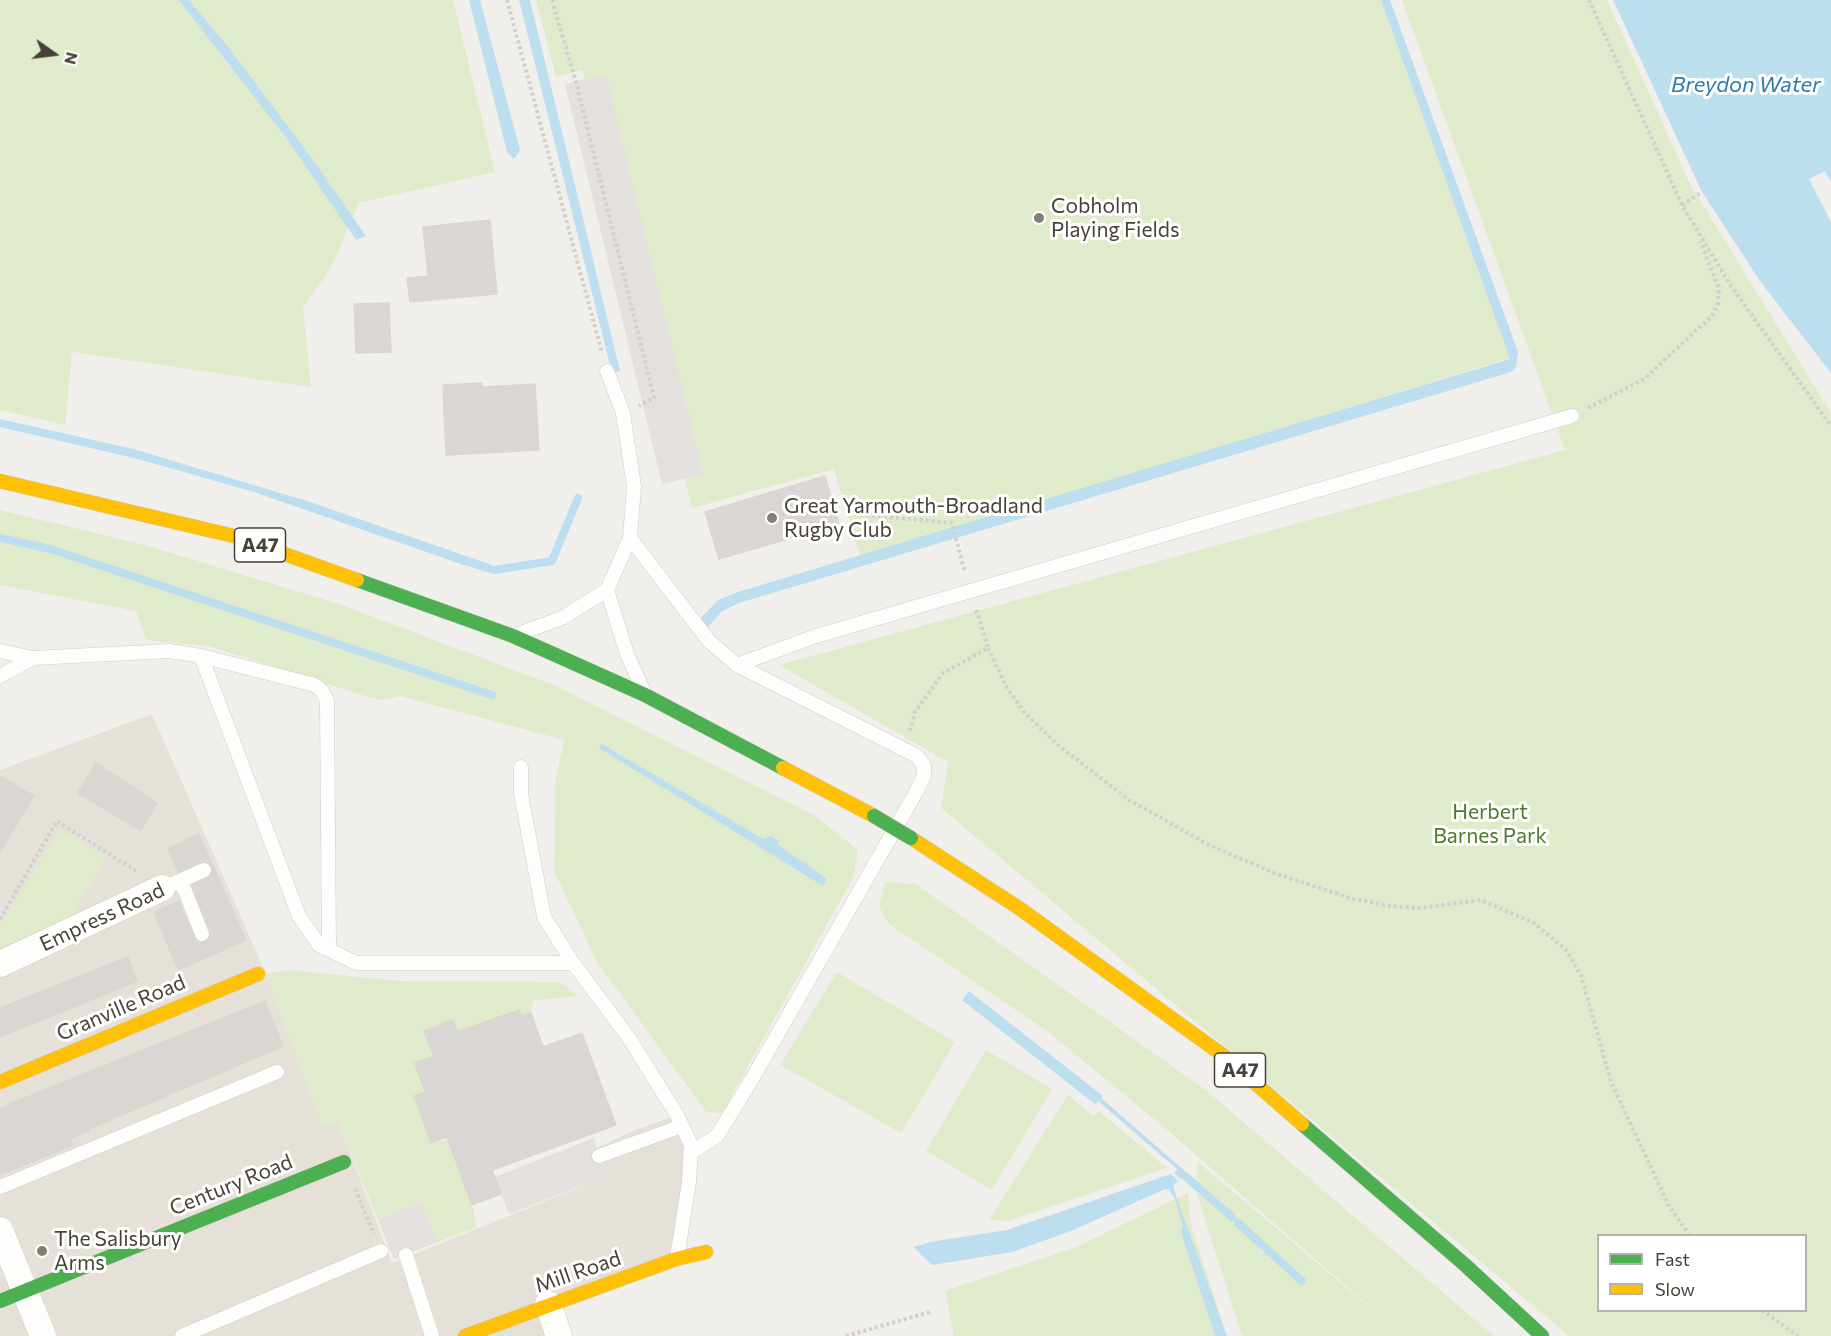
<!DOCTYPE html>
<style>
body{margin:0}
#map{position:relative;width:1831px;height:1336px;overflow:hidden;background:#f1efec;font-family:Commissioner,sans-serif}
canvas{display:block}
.legend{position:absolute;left:1597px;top:1234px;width:210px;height:78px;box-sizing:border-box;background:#fff;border:2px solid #b6b3af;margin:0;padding:8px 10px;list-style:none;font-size:18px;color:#484137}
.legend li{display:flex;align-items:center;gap:12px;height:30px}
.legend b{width:30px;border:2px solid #b6b3af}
.north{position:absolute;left:24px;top:24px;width:60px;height:60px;-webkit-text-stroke:4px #fff;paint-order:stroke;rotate:104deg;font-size:16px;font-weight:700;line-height:24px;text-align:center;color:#484137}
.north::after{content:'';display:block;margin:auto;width:21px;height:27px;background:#484137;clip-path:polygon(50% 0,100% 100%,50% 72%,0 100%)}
</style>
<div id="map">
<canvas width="1831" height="1336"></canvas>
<ul class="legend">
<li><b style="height:8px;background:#4caf50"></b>Fast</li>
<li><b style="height:8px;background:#ffc107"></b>Slow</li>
</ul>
<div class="north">N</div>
</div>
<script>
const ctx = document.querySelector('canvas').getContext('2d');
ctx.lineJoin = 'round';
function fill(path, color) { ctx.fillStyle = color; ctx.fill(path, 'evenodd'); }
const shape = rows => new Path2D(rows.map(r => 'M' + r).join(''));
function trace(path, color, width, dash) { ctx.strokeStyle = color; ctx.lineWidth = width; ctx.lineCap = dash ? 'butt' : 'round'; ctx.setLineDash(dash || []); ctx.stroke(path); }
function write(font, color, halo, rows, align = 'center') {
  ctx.font = font + ' Commissioner,sans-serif'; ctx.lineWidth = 6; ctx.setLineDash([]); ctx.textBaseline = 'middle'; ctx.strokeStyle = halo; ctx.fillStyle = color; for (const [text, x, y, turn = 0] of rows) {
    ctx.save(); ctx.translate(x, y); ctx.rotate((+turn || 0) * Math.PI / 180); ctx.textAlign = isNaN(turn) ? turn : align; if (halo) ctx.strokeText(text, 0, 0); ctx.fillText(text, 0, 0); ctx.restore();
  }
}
const residential = shape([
 [152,714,266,974,323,1126,338,1121,392,1263,605,1177,597,1148,633,1131,677,1115,690,1153,676,1259,549,1306,559,1336,0,1336,0,770]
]);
const green = shape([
 [0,0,453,0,495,172,359,203,332,266,303,308,311,387,72,352,65,425,0,410],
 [536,0,1381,0,1510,358,860,557,834,469,692,508,582,70,556,77],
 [1402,0,1607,0,1690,184,1831,413,1831,1336,1569,1336,941,808,948,762,779,665,1565,450],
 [1598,1236,1806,1236,1806,1310,1598,1310],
 [0,510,145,545,339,604,554,685,814,815,858,850,854,876,722,1113,706,1112,597,962,554,871,555,782,564,740,400,696,382,700,365,696,209,646,146,640,136,611,0,585],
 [60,829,106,857,70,919,0,951,0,926],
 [885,882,916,884,1207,1091,1494,1336,1242,1336,1196,1191,1198,1162,1400,1333,1166,1129,1047,1031,889,924,879,907],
 [289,970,399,981,560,982,578,996,533,1001,531,1013,521,1017,518,1010,457,1032,453,1020,425,1031,434,1056,415,1063,425,1092,414,1097,431,1143,448,1140,472,1205,477,1227,438,1242,421,1202,378,1220,338,1122,323,1127,266,974],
 [837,972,955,1042,901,1133,780,1065],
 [986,1050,1052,1089,992,1190,926,1151],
 [1068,1095,1093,1116,1099,1111,1167,1168,1008,1221,989,1220],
 [1188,1193,1191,1225,1227,1336,954,1336,945,1291,1076,1247]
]);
const parking = shape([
 [606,74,703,474,662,484,565,84],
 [594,1138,605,1177,509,1214,495,1177],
 [421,1202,438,1242,394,1259,378,1220]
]);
const water = shape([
 [179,0,189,0,228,47,306,150,366,236,356,240,287,139],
 [469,0,480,0,520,150,514,159,507,152],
 [519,0,530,0,620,371,612,373],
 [1381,0,1390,0,1518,352,1516,367,1511,372,739,603,722,611,708,627,700,619,718,600,738,592,1510,359],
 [1613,0,1831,0,1831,373,1760,281,1702,192],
 [0,419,133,449,307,501,492,565,494,570,490,573,461,564,254,492,138,459,0,427],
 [602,744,763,839,771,836,779,841,777,844,827,879,823,886,599,748],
 [969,991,1103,1096,1101,1098,1185,1171,1185,1176,1181,1179,1174,1173,1178,1170,1098,1101,1095,1104,962,1000],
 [1171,1174,1178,1181,1174,1185,1174,1190,1227,1336,1215,1336,1181,1232,1183,1226,1174,1196,1169,1190,1165,1189,1071,1231,1012,1252,932,1265,913,1247,930,1242,1007,1230]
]);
const pier = shape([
 [1825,171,1831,182,1831,222,1809,179]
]);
const stream = shape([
 [0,538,50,549,492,695],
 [494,570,552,561,578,498],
 [1185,1176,1232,1217],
 [1238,1223,1302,1281]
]);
const building = shape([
 [490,220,497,294,410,302,407,278,428,276,423,227,490,220],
 [389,303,391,352,356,353,354,304,389,303],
 [482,383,482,387,535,384,539,450,446,455,443,385,482,383],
 [825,476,839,524,719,559,705,512,825,476],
 [96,763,157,803,141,831,78,793,96,763],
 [0,776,34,796,0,852,0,776],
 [199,834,246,940,178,970,154,912,179,902,196,941,201,943,209,939,210,931,192,885,211,876,212,866,201,862,178,872,168,848,199,834],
 [128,957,137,981,0,1037,0,1008,128,957],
 [265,1001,283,1046,89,1129,90,1131,70,1139,73,1145,0,1175,0,1108,265,1001],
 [519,1010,521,1017,531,1013,543,1047,582,1033,616,1125,492,1170,501,1194,472,1205,447,1137,431,1143,414,1096,425,1092,415,1063,434,1056,424,1031,453,1020,457,1032,519,1010]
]);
const path = shape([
 [507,0,602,353],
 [552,0,576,82,654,398,639,406],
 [1589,0,1682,205,1731,286,1831,426],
 [1682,205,1702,192],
 [1588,408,1644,379,1712,316,1718,304,1719,289,1700,241],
 [854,514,952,523,965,573],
 [988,648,1007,688,1024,712,1058,745,1129,800,1209,845,1274,873,1350,898,1390,906,1419,908,1481,900,1534,923,1566,950,1581,975,1611,1082,1669,1206,1690,1236],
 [910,731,915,712,943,673,988,648,976,609],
 [0,919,57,821,138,872],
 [355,1189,374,1234],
 [1762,1310,1798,1336],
 [846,1336,930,1312]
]);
const lane = shape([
 [630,538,709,641,737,665,917,756,924,766,924,776,915,794,752,1079,717,1136,690,1153],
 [607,590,627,654,643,690],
 [518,634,562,618,607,590,630,538,634,486,623,413,607,371],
 [0,651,33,658,169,651,201,656,315,685,322,691,327,701,329,950],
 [201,656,299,916,319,945,356,963,573,963],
 [737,665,816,636,1572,416],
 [0,676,33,658],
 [521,767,521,794,544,917,573,963,629,1038,677,1115,691,1145,689,1182,677,1258],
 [181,881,202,934],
 [173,884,204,870],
 [599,1156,682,1126],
 [0,1187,277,1072],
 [406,1255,432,1336],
 [182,1336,381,1251]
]);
const street = shape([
 [0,964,162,888],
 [0,1230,43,1336],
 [548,1304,559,1336]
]);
const fast = shape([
 [357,580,513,636,645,695,783,768],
 [1302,1124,1464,1264,1542,1336],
 [0,1301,344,1162]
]);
const slow = shape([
 [0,481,234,536,357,580],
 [783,768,874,816],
 [911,838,1019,908,1224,1056,1302,1124],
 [0,1082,258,974],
 [465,1336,676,1259,706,1252]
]);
const fastBridge = shape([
 [874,816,911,838]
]);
const markers = [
 [1039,218,6,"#837e76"],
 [772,518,6,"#837e76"],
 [42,1251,6,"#837e76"]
];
const shields = [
 [260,545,51],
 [1240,1070,51]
];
const shieldNames = [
 ["A47",260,545],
 ["A47",1240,1070]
];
const poiNames = [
 ["Cobholm",1051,206],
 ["Playing Fields",1051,230],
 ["Great Yarmouth-Broadland",784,506],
 ["Rugby Club",784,530],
 ["The Salisbury",54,1239],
 ["Arms",54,1263]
];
const parkNames = [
 ["Herbert",1490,812],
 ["Barnes Park",1490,836]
];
const streetNames = [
 ["Empress Road",102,917,-25],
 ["Granville Road",121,1008,-23],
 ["Century Road",231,1185,-22],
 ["Mill Road",578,1272,-19]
];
const waterNames = [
 ["Breydon Water",1746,85]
];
fill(residential, '#e5e1d9');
fill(green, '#e0ebcc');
fill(parking, '#e3e0dd');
fill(water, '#bcdeef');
fill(pier, '#f1efec');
trace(stream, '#bcdeef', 8);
fill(building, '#d9d6d3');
trace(building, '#dad6d2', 1.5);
trace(lane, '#cfcdc9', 15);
trace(street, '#cfcdc9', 27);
trace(fast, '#d1ccc3', 15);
trace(slow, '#d1ccc3', 15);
trace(path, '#d2cfcc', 4, [3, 3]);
trace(lane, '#fdfdfc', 14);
trace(street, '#fdfdfc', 26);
trace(fast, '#4caf50', 14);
trace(slow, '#ffc107', 14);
trace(fastBridge, '#c9bba8', 15, []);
trace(fastBridge, '#4caf50', 14);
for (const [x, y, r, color] of markers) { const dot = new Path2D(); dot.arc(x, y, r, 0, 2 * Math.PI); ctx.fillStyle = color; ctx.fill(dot); trace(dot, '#fff', 2); }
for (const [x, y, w] of shields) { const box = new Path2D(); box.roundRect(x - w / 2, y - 17, w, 34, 4.5); ctx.fillStyle = '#fff'; ctx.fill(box); trace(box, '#484137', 1.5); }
write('bold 20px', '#484137', null, shieldNames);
write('21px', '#484137', '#fff', poiNames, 'left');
write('21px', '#4d7a2a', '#fff', parkNames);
write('21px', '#484137', '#fff', streetNames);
write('italic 22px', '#2e7dac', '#fff', waterNames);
</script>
